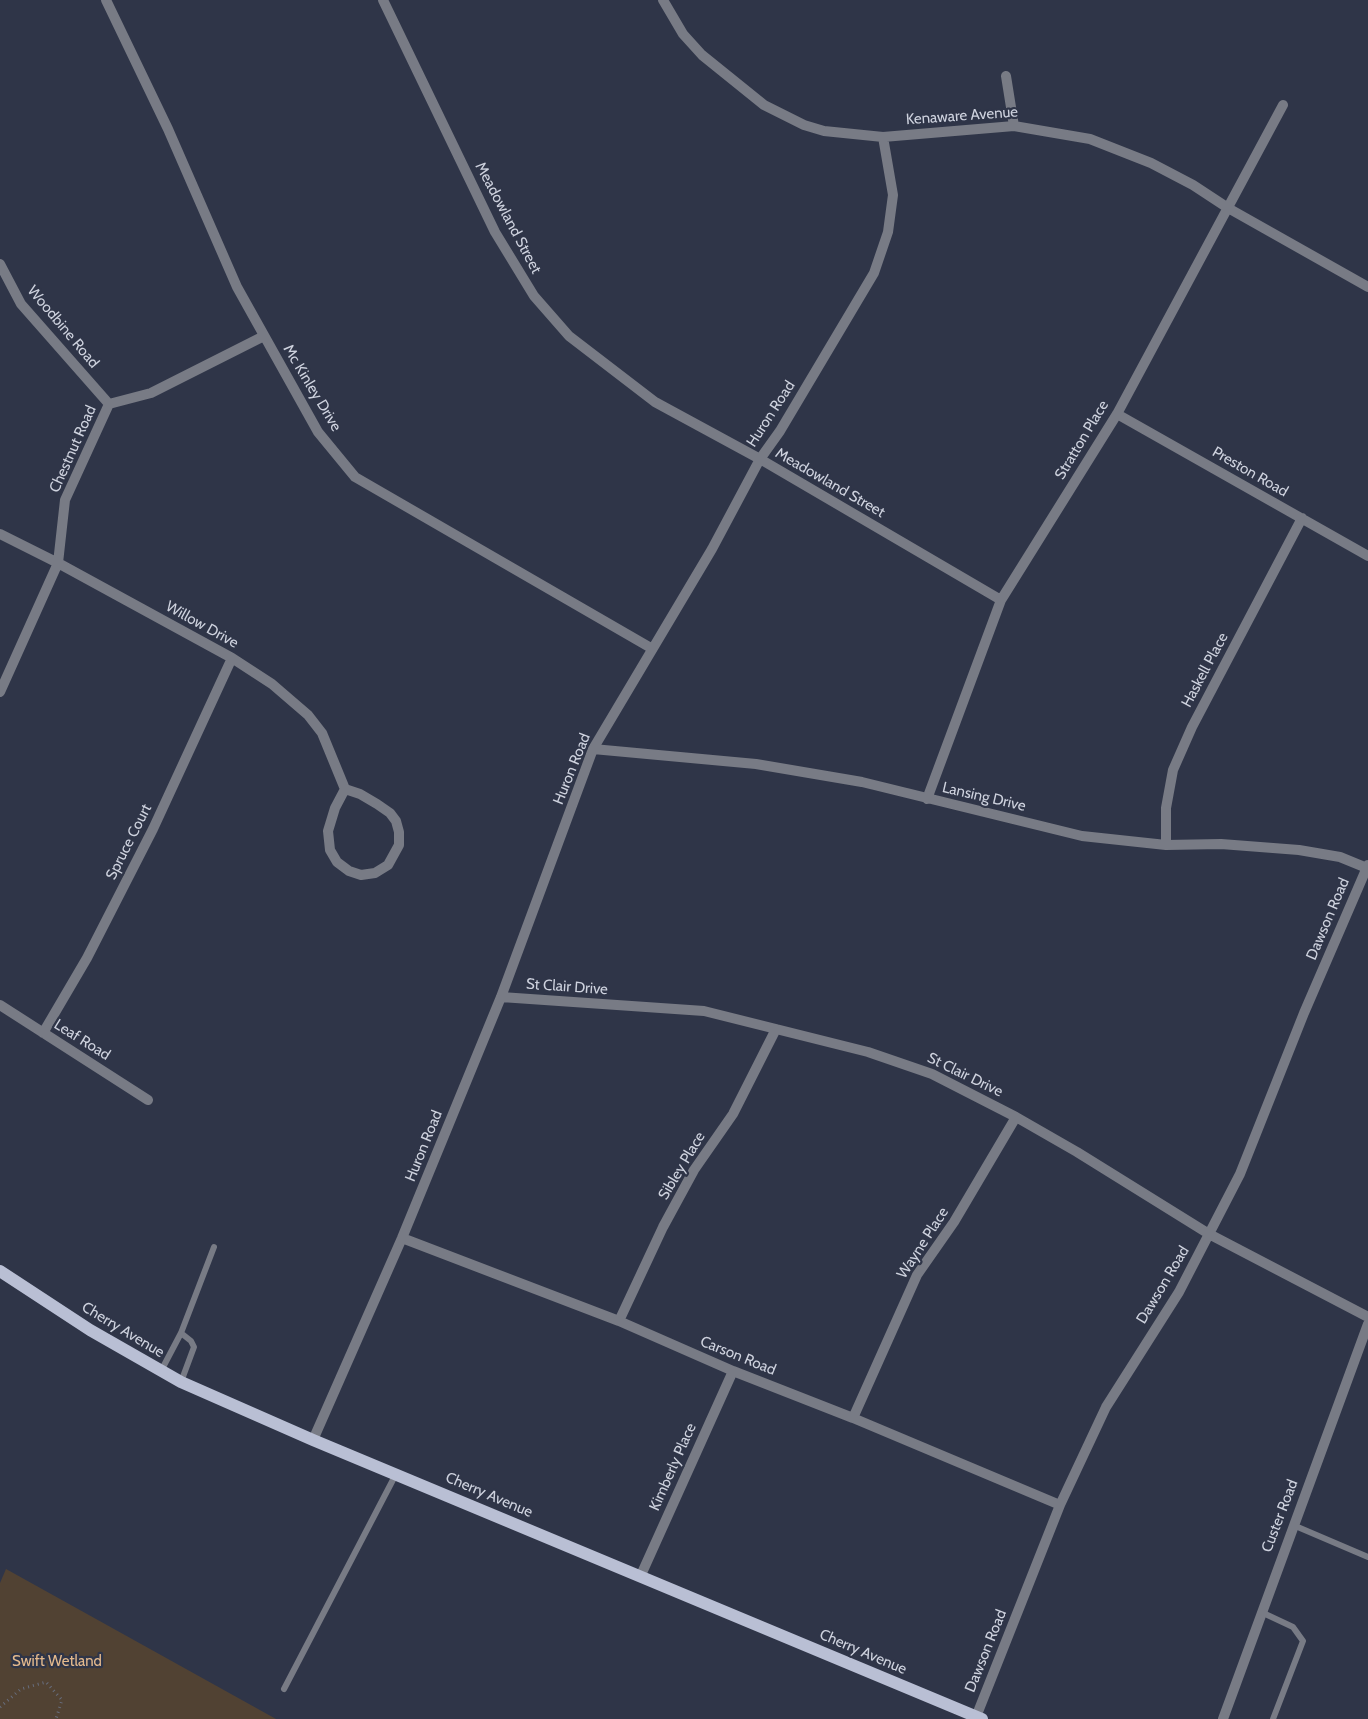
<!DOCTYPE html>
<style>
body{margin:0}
canvas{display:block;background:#2f3548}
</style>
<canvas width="1368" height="1719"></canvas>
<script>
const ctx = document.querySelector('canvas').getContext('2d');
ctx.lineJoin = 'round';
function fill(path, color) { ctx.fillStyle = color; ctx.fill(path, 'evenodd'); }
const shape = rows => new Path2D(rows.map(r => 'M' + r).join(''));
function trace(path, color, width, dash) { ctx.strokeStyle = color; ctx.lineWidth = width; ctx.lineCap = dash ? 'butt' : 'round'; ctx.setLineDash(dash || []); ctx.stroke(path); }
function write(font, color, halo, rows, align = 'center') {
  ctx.font = font + ' Cabin,sans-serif'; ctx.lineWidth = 4.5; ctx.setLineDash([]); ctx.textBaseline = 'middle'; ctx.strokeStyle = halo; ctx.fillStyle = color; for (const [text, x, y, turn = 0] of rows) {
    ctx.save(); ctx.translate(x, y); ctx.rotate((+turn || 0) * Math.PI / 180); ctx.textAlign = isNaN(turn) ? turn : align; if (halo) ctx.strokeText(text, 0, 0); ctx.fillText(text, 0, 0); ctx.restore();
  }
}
const green = shape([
 [6,1569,276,1719,0,1719,0,1583]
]);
const path = shape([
 [0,1707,21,1689,46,1682,62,1700,56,1719]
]);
const lane = shape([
 [181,1333,191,1341,194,1347,181,1382],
 [161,1371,181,1333,214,1247],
 [1293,1525,1368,1557],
 [1261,1612,1293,1627,1303,1641,1273,1719],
 [284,1689,396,1474]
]);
const street = shape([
 [106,0,168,129,237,287,318,432,355,477,651,648],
 [383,0,495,232,534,296,569,336,655,402,760,459,1001,600],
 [663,0,683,34,702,55,764,105,804,125,824,131,883,137,1014,126,1090,139,1151,163,1193,185,1228,208,1368,287],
 [1006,76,1014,126],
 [0,264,21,304,109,404],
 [1117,414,1368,556],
 [0,534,58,563,232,658,272,684,308,715,322,733,345,789],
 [0,692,58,563,65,500,109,404,151,393,264,336],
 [593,749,756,764,862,782,1082,836,1166,845,1221,844,1299,850,1340,857,1367,868],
 [345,789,360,794,377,804,390,813,396,821,399,832,399,845,388,865,375,873,361,875,349,871,337,862,330,850,328,831,335,808,345,789],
 [927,799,1001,600,1117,414,1283,105],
 [1166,845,1166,808,1173,770,1192,727,1302,518],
 [501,997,704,1011,868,1052,932,1074,1016,1117,1077,1152,1209,1234,1368,1317],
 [0,1005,148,1100],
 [43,1033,87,958,153,829,232,658],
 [402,1238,619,1321,733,1371,853,1418,1060,1505],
 [619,1321,663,1227,694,1170,733,1114,776,1029],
 [853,1418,917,1275,954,1222,1016,1117],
 [313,1440,402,1238,501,997,593,749,712,549,760,459,780,431,874,273,888,232,893,195,883,137],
 [641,1575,733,1371],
 [976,1717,1060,1505,1106,1407,1179,1292,1240,1174,1304,1013,1368,865],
 [1223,1719,1368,1324]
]);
const primary = shape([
 [0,1271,90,1330,181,1382,313,1440,982,1719]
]);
const streetNames = [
 ["Kenaware Avenue",962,116,-4],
 ["Meadowland Street",508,218,62],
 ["Woodbine Road",63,327,50],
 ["Mc Kinley Drive",312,388,59],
 ["Huron Road",771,414,-57],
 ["Stratton Place",1082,440,-59],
 ["Chestnut Road",73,449,-66],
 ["Preston Road",1250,472,30],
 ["Meadowland Street",830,483,30],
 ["Willow Drive",202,625,29],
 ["Haskell Place",1205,670,-62],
 ["Huron Road",572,769,-68],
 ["Lansing Drive",984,797,13],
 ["Spruce Court",129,842,-63],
 ["Dawson Road",1328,919,-67],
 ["St Clair Drive",567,987,4],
 ["Leaf Road",82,1040,32],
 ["St Clair Drive",965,1075,26],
 ["Huron Road",424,1146,-68],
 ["Sibley Place",682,1166,-59],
 ["Wayne Place",923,1243,-57],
 ["Dawson Road",1163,1285,-59],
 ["Cherry Avenue",123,1330,31],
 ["Carson Road",738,1356,22],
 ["Kimberly Place",673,1467,-66],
 ["Cherry Avenue",489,1495,23],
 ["Custer Road",1280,1516,-69],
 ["Dawson Road",986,1651,-68],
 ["Cherry Avenue",863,1652,23]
];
const parkNames = [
 ["Swift Wetland",57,1662]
];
fill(green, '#514233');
trace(path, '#686e7e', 3, [1, 4]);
trace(lane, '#787b85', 6);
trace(street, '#787b85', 10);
trace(primary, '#b9bfd4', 12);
write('15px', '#ced2de', '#2f3548', streetNames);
write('15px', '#e5ba8d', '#2f3548', parkNames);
</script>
